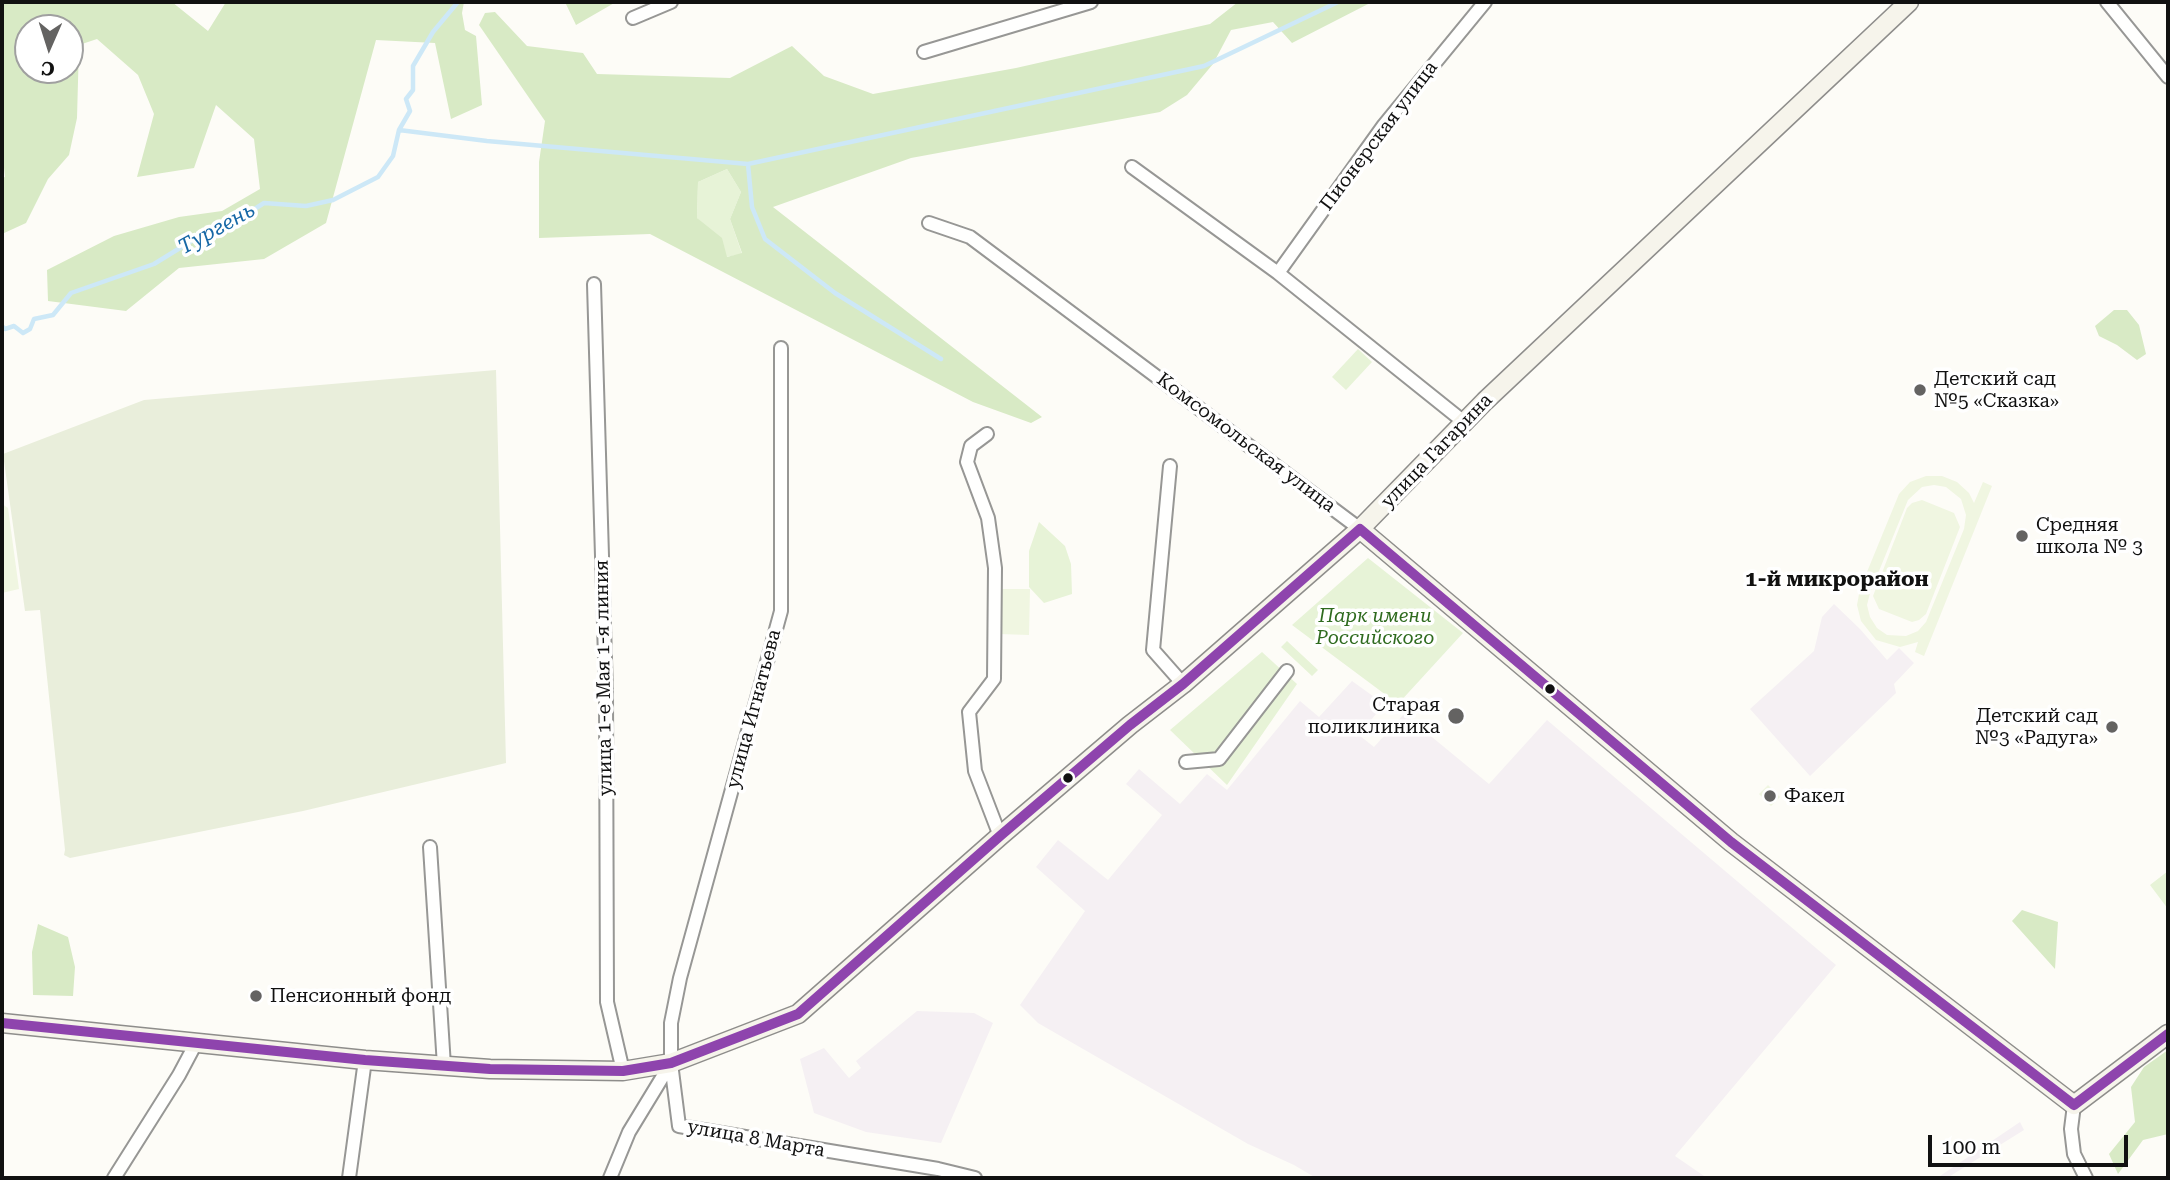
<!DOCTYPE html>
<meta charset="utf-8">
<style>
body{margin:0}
#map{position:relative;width:2170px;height:1180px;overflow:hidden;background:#fdfcf7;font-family:"Roboto Serif",serif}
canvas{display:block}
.frame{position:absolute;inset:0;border:4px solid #111;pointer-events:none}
.north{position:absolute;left:14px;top:14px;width:70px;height:70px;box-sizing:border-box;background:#fff;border:2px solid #a0a0a0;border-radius:50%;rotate:183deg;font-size:19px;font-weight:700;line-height:28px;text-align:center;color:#111}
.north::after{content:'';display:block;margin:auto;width:24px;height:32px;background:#646362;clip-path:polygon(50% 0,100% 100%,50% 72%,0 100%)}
.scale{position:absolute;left:1928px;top:1135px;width:200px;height:32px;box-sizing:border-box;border:4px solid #111;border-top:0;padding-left:9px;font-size:21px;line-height:24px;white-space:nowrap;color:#111;-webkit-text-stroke:5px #fff;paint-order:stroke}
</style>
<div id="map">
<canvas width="2170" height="1180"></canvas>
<div class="frame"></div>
<div class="north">С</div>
<div class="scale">100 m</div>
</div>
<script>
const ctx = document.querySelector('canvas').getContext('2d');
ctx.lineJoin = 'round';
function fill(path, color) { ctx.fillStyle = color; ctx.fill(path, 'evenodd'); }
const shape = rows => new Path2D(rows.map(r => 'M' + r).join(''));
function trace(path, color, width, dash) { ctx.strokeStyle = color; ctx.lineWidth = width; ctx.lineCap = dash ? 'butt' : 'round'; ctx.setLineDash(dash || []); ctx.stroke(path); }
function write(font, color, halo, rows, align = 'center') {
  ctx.font = font + ' "Roboto Serif",serif'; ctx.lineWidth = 7; ctx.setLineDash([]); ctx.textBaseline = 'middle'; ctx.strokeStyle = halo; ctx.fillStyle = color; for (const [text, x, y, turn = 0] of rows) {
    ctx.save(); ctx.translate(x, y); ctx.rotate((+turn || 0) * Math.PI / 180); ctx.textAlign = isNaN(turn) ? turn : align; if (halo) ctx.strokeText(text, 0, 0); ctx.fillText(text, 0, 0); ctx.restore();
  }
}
const industrial = shape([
 [1834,604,1860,629,1887,660,1899,648,1914,663,1894,684,1896,693,1810,776,1750,709,1814,651,1822,617],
 [1352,681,1384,704,1359,735,1374,747,1404,714,1489,784,1547,720,1836,965,1675,1156,1707,1178,1316,1178,1294,1165,1248,1144,1038,1023,1020,1005,1085,911,1036,867,1058,840,1108,880,1162,815,1126,784,1139,769,1180,804,1207,774,1227,790,1300,701,1319,717],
 [917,1011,974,1013,993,1023,941,1143,866,1132,814,1113,800,1059,824,1048,849,1078,861,1068,856,1061],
 [2020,1122,2024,1130,1947,1178,1937,1178]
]);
const green = shape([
 [727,169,741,192,730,219,742,254,726,257,697,218,698,182],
 [1358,349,1372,362,1346,390,1332,377],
 [1039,522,1065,546,1071,564,1072,594,1044,603,1029,587,1029,551],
 [1368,558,1463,633,1398,704,1292,625],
 [1287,641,1318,670,1312,676,1281,647],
 [1262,652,1297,684,1227,785,1170,730],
 [2168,871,2168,909,2150,885]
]);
const forest = shape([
 [2,2,172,2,208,31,226,2,464,2,462,13,465,30,476,36,482,105,451,119,435,43,376,40,326,223,264,259,179,268,126,311,48,301,47,270,114,236,179,217,222,211,260,189,254,139,216,105,194,168,137,177,154,114,138,75,97,39,79,45,77,118,69,155,48,179,26,223,2,234,2,178,5,177,2,149],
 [70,28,70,70,28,70,28,28],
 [565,2,616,2,576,25],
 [1238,2,1372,2,1292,43,1273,22,1231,30,1213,64,1187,95,1160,112,911,158,773,207,1042,417,1031,423,973,402,650,234,539,238,539,162,545,121,479,25,485,13,495,12,527,46,583,53,597,74,730,78,792,46,824,76,873,94,1016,68,1210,24],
 [727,169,741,192,730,219,742,253,727,257,722,238,697,218,698,182],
 [2114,310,2127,310,2139,325,2146,354,2137,360,2117,345,2099,336,2095,326],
 [2022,910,2058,922,2055,969,2012,921],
 [38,924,68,937,75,967,73,996,33,995,32,952],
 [2168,1050,2168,1134,2143,1140,2118,1174,2109,1154,2135,1122,2131,1087,2144,1067]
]);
const cemetery = shape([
 [496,370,506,763,303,811,70,858,64,855,65,850,40,610,25,611,3,454,144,400]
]);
const pitch = shape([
 [1926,476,1942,476,1957,482,1969,493,1974,503,1983,482,1992,486,1924,656,1915,652,1918,642,1900,647,1876,640,1861,621,1857,605,1860,589,1899,494,1910,482],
 [1934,485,1946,487,1961,499,1966,515,1964,529,1926,622,1918,631,1906,636,1887,635,1877,628,1870,617,1867,605,1870,593,1908,500,1922,487],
 [1922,500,1954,513,1960,527,1926,614,1919,620,1912,622,1879,609,1873,596,1907,508,1912,503],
 [2,504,8,508,19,589,2,593],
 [1000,589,1030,589,1029,635,999,634],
 [1768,785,1780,797,1771,806,1759,794]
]);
const stream = shape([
 [399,130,487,141,748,164,1204,66,1338,2],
 [748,164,752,207,765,239,835,293,941,359],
 [2,326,5,329,14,326,23,333,30,329,34,319,53,315,71,293,154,264,193,240,239,219,264,203,306,206,333,200,378,177,393,156,399,130,410,111,406,99,413,90,413,66,433,32,458,2]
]);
const street = shape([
 [2107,2,2168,77],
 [633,18,671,2],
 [924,52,1091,2],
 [1132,167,1278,273,1464,422],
 [929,223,970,237,1360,529],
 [1278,273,1384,125,1485,2],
 [594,284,606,692,607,1002,623,1071],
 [781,348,781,611,680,978,671,1023,671,1063,679,1126,938,1169,975,1178],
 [987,434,971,446,967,462,988,518,995,568,994,679,969,712,975,771,1000,836],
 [1170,466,1153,650,1183,684],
 [1186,762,1219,759,1287,671],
 [430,847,444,1066],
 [2074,1105,2071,1129,2074,1154,2086,1178],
 [114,1178,179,1075,196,1043],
 [349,1178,365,1060],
 [610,1178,629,1132,671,1063]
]);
const secondary = shape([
 [1360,529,1731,842,2074,1105,2168,1034],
 [2,1023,365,1060,490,1069,623,1071,671,1063,798,1014,1000,836,1130,725,1183,684,1360,529,1485,401,1909,2]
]);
const bus1 = shape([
 [2,1023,365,1060,490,1069,623,1071,671,1063,798,1014,1000,836,1130,725,1183,684,1360,529,1731,842,2074,1105,2168,1034]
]);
const markers = [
 [1920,390,7,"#646362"],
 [2022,536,7,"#646362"],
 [1550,689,6,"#111"],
 [1456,716,9,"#646362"],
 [2112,727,7,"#646362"],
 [1068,778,6,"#111"],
 [1770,796,7,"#646362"],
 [256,996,7,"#646362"]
];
const streetNames = [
 ["Пионерская улица",1379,136,-53],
 ["Комсомольская улица",1246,443,37],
 ["улица Гагарина",1437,451,-46],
 ["улица 1-е Мая 1-я линия",604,678,-91],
 ["улица Игнатьева",754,709,-75],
 ["улица 8 Марта",756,1139,10]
];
const poiNames = [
 ["Детский сад",1934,379],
 ["№5 «Сказка»",1934,401],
 ["Средняя",2036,525],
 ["школа № 3",2036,547],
 ["Старая",1440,705,"right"],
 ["поликлиника",1440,727,"right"],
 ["Детский сад",2098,716,"right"],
 ["№3 «Радуга»",2098,738,"right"],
 ["Факел",1784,796],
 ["Пенсионный фонд",270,996]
];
const parkNames = [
 ["Парк имени",1375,616],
 ["Российского",1375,638]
];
const waterNames = [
 ["Тургень",217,229,-29]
];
const neighbourhoodNames = [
 ["1-й микрорайон",1837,580]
];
fill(industrial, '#f5f0f3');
fill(green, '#e7f3d7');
fill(forest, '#d8eac5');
fill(cemetery, '#e9eedb');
fill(pitch, '#f0f6e1');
trace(stream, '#cde8f7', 4.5);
trace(street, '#979795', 16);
trace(secondary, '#8e8d8b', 21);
trace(street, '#fffffe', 12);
trace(secondary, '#f6f4eb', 18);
trace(bus1, '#8e44ad', 10);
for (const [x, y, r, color] of markers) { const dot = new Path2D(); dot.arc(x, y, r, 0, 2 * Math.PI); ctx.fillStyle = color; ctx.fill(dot); trace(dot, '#fff', 2.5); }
write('19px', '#111', '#fff', streetNames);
write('19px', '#111', '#fff', poiNames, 'left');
write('italic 19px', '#2f6b1f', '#fff', parkNames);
write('italic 21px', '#1768a6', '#fff', waterNames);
write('bold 21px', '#111', '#fff', neighbourhoodNames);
</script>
